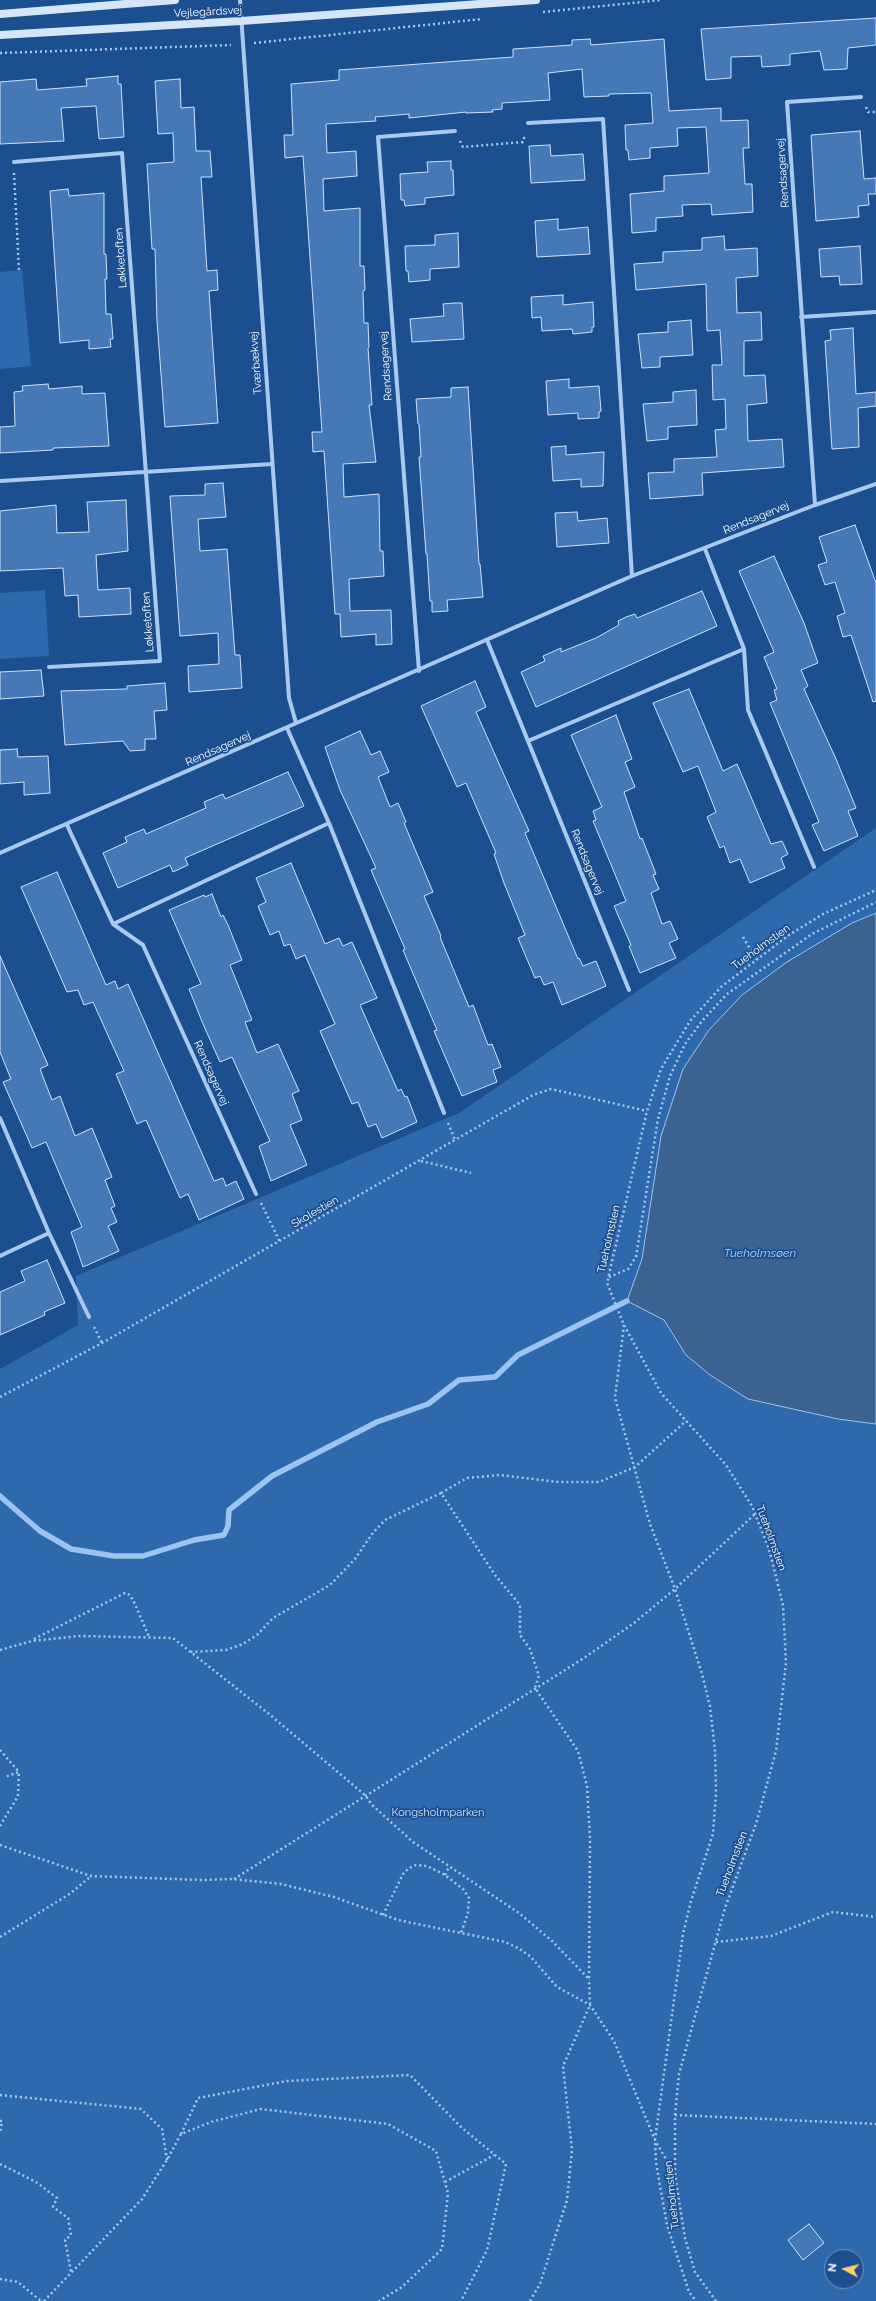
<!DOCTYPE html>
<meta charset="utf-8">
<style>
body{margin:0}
#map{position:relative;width:876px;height:2301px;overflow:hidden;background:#1b4f8f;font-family:Raleway,sans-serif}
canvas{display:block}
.north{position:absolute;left:824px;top:2249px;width:40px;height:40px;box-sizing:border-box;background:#1b4f8f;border:1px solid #7695bc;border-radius:50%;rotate:277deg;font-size:11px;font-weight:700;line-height:16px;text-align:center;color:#fff}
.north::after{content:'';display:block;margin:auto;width:14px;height:18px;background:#ffd166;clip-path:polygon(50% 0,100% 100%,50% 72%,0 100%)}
</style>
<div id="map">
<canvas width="876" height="2301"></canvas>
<div class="north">N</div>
</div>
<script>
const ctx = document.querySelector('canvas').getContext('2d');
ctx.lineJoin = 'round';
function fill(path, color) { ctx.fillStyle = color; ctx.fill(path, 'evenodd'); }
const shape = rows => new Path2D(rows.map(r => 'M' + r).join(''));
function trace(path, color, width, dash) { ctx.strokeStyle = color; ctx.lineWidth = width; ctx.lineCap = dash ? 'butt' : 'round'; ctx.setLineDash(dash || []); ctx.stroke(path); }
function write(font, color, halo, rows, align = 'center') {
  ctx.font = font + ' Raleway,sans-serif'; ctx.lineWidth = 3.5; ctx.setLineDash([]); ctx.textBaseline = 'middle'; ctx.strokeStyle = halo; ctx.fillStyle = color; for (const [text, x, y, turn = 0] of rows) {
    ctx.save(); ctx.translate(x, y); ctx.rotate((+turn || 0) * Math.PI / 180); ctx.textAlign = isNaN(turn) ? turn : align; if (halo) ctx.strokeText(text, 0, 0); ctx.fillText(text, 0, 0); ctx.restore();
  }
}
const green = shape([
 [22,270,31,366,0,369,0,272],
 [45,590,49,656,0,659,0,593],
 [876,828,876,2301,0,2301,0,1369,78,1325,76,1276,459,1113],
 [832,2257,856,2257,856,2281,832,2281]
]);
const water = shape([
 [876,913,876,1424,838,1419,748,1399,710,1375,686,1355,664,1320,627,1301,642,1259,661,1136,683,1069,709,1030,742,995,787,962,852,923,876,913]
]);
const stream = shape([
 [0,1496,40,1531,71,1549,114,1556,143,1556,194,1540,224,1535,228,1526,229,1510,272,1476,377,1422,428,1404,459,1380,495,1377,518,1355,627,1301]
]);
const building = shape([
 [876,18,876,45,848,48,847,69,824,70,820,51,790,54,790,65,762,67,761,56,731,57,731,78,706,80,701,29,876,18],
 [590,39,591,45,664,39,669,111,721,108,721,121,748,120,749,148,743,148,745,184,752,184,753,212,712,215,711,204,682,205,683,216,656,218,656,231,632,233,630,194,664,191,664,176,709,173,706,127,677,128,678,146,650,148,650,158,629,160,628,150,626,150,625,125,653,123,651,93,609,94,609,96,584,97,582,69,548,73,550,100,502,103,502,109,492,110,493,112,466,113,466,112,409,118,409,114,375,117,376,121,326,124,327,153,356,151,357,176,323,179,324,211,360,208,360,266,364,266,365,290,363,291,364,323,368,323,369,347,368,348,372,405,369,405,376,462,343,464,344,497,379,494,380,551,383,551,384,576,349,579,350,611,391,610,392,644,376,645,376,634,341,637,340,614,335,614,324,451,313,452,312,432,322,432,303,156,285,158,284,135,293,135,291,84,339,80,339,70,513,57,513,49,572,45,572,40,590,39],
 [118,76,118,84,121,84,124,137,99,139,96,106,61,108,64,141,0,144,0,82,36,79,37,90,87,86,86,79,118,76],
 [180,79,181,108,194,107,196,151,210,151,212,177,201,177,207,271,217,270,218,290,209,291,218,423,165,427,157,321,155,249,152,249,147,164,174,162,173,133,158,134,155,81,180,79],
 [860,131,864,179,876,178,876,194,868,194,869,205,858,206,859,217,816,221,811,135,860,131],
 [550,145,551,156,583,154,585,180,531,183,529,146,550,145],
 [451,161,451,170,453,170,454,195,425,198,425,204,405,206,404,200,401,200,400,174,428,172,427,162,451,161],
 [68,189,69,196,104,193,104,254,106,254,107,279,105,279,106,314,111,314,113,339,110,339,111,347,89,349,89,340,60,343,50,191,68,189],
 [558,219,558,230,588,227,590,254,537,257,535,221,558,219],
 [458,233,459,267,430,269,430,280,409,282,408,271,406,271,405,246,435,245,435,235,458,233],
 [724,236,725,250,757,248,758,276,736,278,737,313,761,312,762,340,744,341,744,376,765,375,767,403,747,405,748,441,782,439,784,467,702,473,703,495,650,499,648,473,674,472,674,459,717,457,715,430,726,429,725,399,713,400,712,365,722,365,720,330,707,331,706,284,636,290,634,264,663,262,663,252,702,250,702,238,724,236],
 [860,246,862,284,840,285,839,276,821,277,819,249,860,246],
 [563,295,563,305,593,302,594,327,592,327,592,332,573,334,572,329,542,331,541,317,532,318,531,297,563,295],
 [454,303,462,303,464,339,412,342,410,319,444,316,443,304,454,303],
 [691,320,693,355,660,357,660,367,642,368,638,334,668,332,668,322,691,320],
 [853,328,856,394,876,392,876,406,858,408,859,447,832,449,825,341,831,340,830,330,853,328],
 [569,379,569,388,599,386,601,411,599,412,599,418,578,419,578,413,548,415,546,381,569,379],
 [48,384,49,389,82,386,82,394,105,393,109,446,53,448,53,450,0,453,0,427,15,426,14,392,23,391,22,386,48,384],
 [468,387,479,564,480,564,483,597,447,600,448,611,432,612,432,601,430,601,427,554,426,554,419,457,421,457,419,424,418,424,416,399,451,397,451,388,468,387],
 [696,390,697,425,668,427,668,439,647,441,643,404,673,402,673,392,696,390],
 [566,446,566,455,604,452,603,486,581,487,581,479,553,481,551,447,566,446],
 [223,483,226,517,198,519,200,551,227,549,235,655,240,655,242,688,189,692,188,666,219,664,218,633,180,636,170,496,205,495,205,484,223,483],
 [126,500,128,551,96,555,98,590,130,588,131,614,79,617,78,595,65,596,63,568,0,571,0,511,56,505,57,533,89,532,87,502,126,500],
 [577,512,578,521,607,518,609,543,557,547,555,513,577,512],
 [855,525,876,583,876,701,873,702,851,635,843,637,837,616,845,613,835,582,825,585,818,565,827,562,819,537,855,525],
 [774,556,804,623,818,663,801,670,808,686,804,689,836,759,856,808,848,811,858,836,824,851,812,825,819,822,770,703,777,700,774,690,777,689,764,657,774,652,739,571,774,556],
 [702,591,717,626,536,707,521,672,545,661,543,656,561,648,561,652,596,638,619,625,618,621,626,617,635,614,637,618,702,591],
 [41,670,44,696,0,699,0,672,41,670],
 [475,681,486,707,476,712,529,831,525,833,578,959,579,958,583,966,596,961,606,986,562,1005,553,982,544,985,540,976,535,978,518,938,525,935,504,883,494,854,496,853,466,783,457,787,421,706,475,681],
 [165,683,167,710,154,711,156,739,145,739,145,750,130,751,123,741,65,745,61,691,127,689,127,686,165,683],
 [689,689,723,771,737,764,771,844,782,841,788,854,781,858,785,868,750,883,740,859,730,863,724,846,720,848,707,817,716,812,698,766,683,772,653,703,689,689],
 [616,715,632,759,625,762,635,787,624,792,640,839,642,838,656,874,653,875,659,889,651,893,662,924,670,921,678,939,669,943,676,958,640,973,629,946,631,945,614,906,626,901,593,821,596,820,593,811,602,807,571,735,616,715],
 [360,731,371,755,380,751,389,772,378,777,390,807,398,803,406,822,404,823,433,892,424,896,441,936,440,937,469,1007,473,1005,488,1045,492,1044,501,1067,493,1070,497,1082,462,1096,434,1031,437,1030,403,950,405,949,371,870,376,868,340,790,325,747,360,731],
 [17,749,18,757,48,756,50,793,24,795,24,782,0,784,0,750,17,749],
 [288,772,304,806,185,858,188,865,173,872,170,865,118,888,103,853,127,842,125,837,144,829,146,834,206,808,204,802,223,794,225,799,288,772],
 [291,863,325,944,339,938,343,946,352,942,377,998,360,1005,398,1091,401,1089,405,1097,407,1096,417,1122,382,1138,376,1124,368,1127,358,1102,352,1104,320,1031,335,1024,305,955,296,959,290,944,284,946,279,931,270,935,258,906,266,902,256,878,291,863],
 [57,872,106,985,115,981,118,989,128,984,214,1181,223,1178,226,1186,236,1181,244,1199,199,1220,188,1194,180,1198,146,1120,137,1124,116,1074,124,1071,93,1002,84,1005,78,990,67,992,21,887,57,872],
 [212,894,221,917,223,915,228,925,242,960,230,965,252,1020,245,1022,257,1053,278,1044,299,1091,292,1094,302,1120,290,1125,307,1165,271,1181,259,1146,270,1141,232,1057,220,1062,203,1024,189,989,201,984,169,910,204,895,205,897,212,894],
 [0,956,48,1065,40,1069,52,1100,60,1096,75,1136,92,1128,112,1177,105,1180,115,1206,111,1208,117,1222,108,1226,119,1251,83,1267,71,1232,82,1227,46,1142,32,1148,3,1082,11,1079,0,1052,0,956],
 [47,1260,65,1303,44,1312,45,1315,0,1335,0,1292,25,1281,21,1271,47,1260],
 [809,2224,824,2243,803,2260,788,2240,809,2224]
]);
const path = shape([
 [543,12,661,0],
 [254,43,482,19],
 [0,53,231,45],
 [866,107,868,112,876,112],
 [460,141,463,147,523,142,525,134],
 [14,173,19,270],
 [743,937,756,959],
 [448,1123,455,1140],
 [421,1161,471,1173],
 [261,1203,280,1242],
 [609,1277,628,1269,636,1257,658,1119,670,1076,685,1044,702,1021,727,994,812,934,876,902],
 [624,1325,615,1398,650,1524,675,1589,702,1674,710,1706,715,1751,716,1793,713,1834,691,1901,683,1934,655,2140,656,2163,667,2225,689,2292,696,2301],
 [94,1327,102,1343],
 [0,1397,102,1343,533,1095,551,1089,647,1111],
 [441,1493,467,1478,500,1475,558,1482,599,1482,635,1467,686,1421],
 [34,1639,125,1593,130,1595,135,1604,149,1637],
 [0,1650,32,1641,79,1636,173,1638,269,1714,365,1795,372,1805,413,1842,519,1913,552,1941,589,1979,590,1839,587,1786,578,1751,535,1688,539,1676,530,1649,520,1635,520,1605,495,1575,441,1493,385,1520,372,1534,355,1559,330,1585,273,1618,257,1635,243,1644,226,1650,191,1652],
 [0,1750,19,1772],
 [0,1826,18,1796,19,1772,5,1777],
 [0,1845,91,1876,202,1880,233,1879,281,1884,334,1897,398,1920,505,1942,518,1948,530,1956,557,1987,590,2005,614,2041,655,2140,675,2175],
 [445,1875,449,1867],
 [234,1879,584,1658,634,1623,675,1589,755,1514],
 [383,1915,403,1874,409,1868,416,1865,427,1866,445,1875,463,1889,469,1898,468,1913,461,1933],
 [0,1937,71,1893,90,1877],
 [716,1942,771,1936,833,1912,876,1917],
 [0,2095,141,2109,162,2129,167,2160],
 [675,2115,876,2124],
 [0,2121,2,2121,0,2133],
 [181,2134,198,2098,287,2081,410,2075,462,2128,506,2164,487,2250,461,2301],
 [0,2164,36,2182,57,2198,53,2207,68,2218,71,2235,65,2240,71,2272],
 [445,2182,494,2155],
 [0,2279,18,2282,41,2301],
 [44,2301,142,2199,167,2160,181,2134,211,2122,261,2109,388,2124,436,2151,448,2193,442,2249,402,2287,379,2301],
 [530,2301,540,2284,567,2200,572,2150,563,2066,590,2005,589,1979],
 [716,2301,695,2272,685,2238,675,2175,675,2115,679,2074,725,1908,756,1824,776,1751,786,1663,783,1605,769,1549,752,1506,726,1465,661,1393,624,1325,607,1283,647,1111,661,1069,690,1021,721,987,789,935,823,914,876,890]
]);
const street = shape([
 [240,0,289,698,296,723],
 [528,123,603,119,632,576],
 [14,162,122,153,160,661,49,667],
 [801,317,876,312],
 [0,481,272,464],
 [815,505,787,102,861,97],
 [705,549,744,649,748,710,814,867],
 [487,640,629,990],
 [419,671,378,137,455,131],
 [287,728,329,823,444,1113],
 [528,741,744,649],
 [67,825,113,924,143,945,256,1194],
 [0,853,632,576,815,505,876,484],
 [113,924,329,823],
 [0,1118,49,1233,89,1317],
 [0,1256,49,1233]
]);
const secondary = shape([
 [0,14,175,0],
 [0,35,241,21,536,0]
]);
const streetNames = [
 ["Vejlegårdsvej",208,12,-3],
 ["Rendsagervej",783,173,-94],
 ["Løkketoften",121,258,-94],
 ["Tværbækvej",256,363,-94],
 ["Rendsagervej",386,366,-94],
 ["Rendsagervej",756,518,-22],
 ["Løkketoften",148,622,-94],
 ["Rendsagervej",218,749,-24],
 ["Rendsagervej",587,862,68],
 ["Tueholmstien",761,947,-36],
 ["Rendsagervej",211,1073,66],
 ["Skolestien",315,1212,-30],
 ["Tueholmstien",609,1239,-77],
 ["Tueholmstien",771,1538,70],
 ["Tueholmstien",732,1864,-69],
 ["Tueholmstien",672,2195,-96]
];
const parkNames = [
 ["Kongsholmparken",438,1813]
];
const waterNames = [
 ["Tueholmsøen",760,1253]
];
fill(green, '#2e69ad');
fill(water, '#3c6290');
trace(water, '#9cc4f0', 1);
trace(stream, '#9cc4f0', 5.5);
fill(building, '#4478b7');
trace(building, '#cfe3fa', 1);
trace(path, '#a9c9ee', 2.5, [2, 3]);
trace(street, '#a9c9ee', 4);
trace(secondary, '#d6e6fa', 8);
write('11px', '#fff', '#1b4f8f', streetNames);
write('11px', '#cfe3fa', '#1b4f8f', parkNames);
write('italic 12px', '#b5d3f5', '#1b4f8f', waterNames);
</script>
